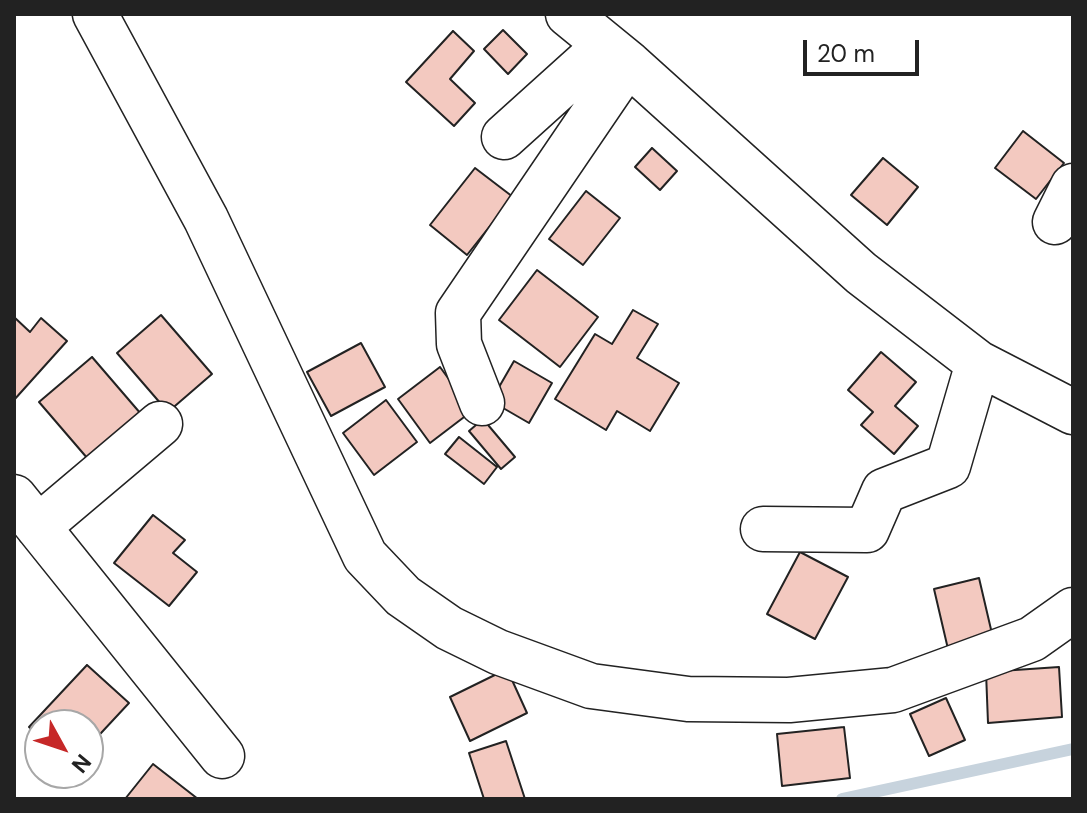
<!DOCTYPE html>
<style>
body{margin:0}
#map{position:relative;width:1087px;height:813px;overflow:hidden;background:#fff;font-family:"DM Sans",sans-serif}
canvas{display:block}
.frame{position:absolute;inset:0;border:16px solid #222;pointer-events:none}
.north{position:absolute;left:24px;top:709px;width:80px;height:80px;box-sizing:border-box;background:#fff;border:2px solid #a7a7a7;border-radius:50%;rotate:130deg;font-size:22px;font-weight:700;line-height:32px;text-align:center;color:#222}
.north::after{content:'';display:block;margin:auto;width:28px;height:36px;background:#c62828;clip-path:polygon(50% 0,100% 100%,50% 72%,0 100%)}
.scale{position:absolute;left:803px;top:40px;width:116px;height:36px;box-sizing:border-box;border:4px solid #222;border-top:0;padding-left:10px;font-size:24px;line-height:28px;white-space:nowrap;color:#222;-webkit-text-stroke:6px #fff;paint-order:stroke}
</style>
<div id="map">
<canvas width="1087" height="813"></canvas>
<div class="frame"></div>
<div class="north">N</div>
<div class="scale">20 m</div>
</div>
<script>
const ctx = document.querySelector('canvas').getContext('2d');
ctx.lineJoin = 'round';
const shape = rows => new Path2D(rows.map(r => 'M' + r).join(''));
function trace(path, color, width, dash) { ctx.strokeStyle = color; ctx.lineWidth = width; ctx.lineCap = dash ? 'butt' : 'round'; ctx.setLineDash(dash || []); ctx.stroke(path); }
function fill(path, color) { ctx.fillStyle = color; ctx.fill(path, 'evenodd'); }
const stream = shape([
 [842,799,1073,749]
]);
const building = shape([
 [503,30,527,54,508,74,484,49,503,30],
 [453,31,474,51,450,79,475,103,454,126,406,82,453,31],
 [1023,131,1064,163,1036,199,995,168,1023,131],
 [652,148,677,171,660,190,635,167,652,148],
 [883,158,918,187,887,225,851,195,883,158],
 [475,168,513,197,467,255,430,225,475,168],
 [586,191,620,218,583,265,549,239,586,191],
 [537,270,598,317,560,367,499,320,537,270],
 [633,310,658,324,637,358,679,383,650,431,617,411,606,430,555,399,595,334,612,344,633,310],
 [161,315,212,374,168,412,117,353,161,315],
 [14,317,30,332,41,318,67,341,14,400,14,317],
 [361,343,385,387,331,416,307,372,361,343],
 [881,352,916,382,895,406,918,426,894,454,861,425,873,412,848,390,881,352],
 [92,357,141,414,88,459,39,402,92,357],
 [514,361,552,383,529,423,491,401,514,361],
 [440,367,472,411,430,443,398,399,440,367],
 [386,400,417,442,374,475,343,433,386,400],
 [483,419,515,457,501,469,469,431,483,419],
 [459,437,497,467,484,484,445,454,459,437],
 [153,515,185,540,173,553,197,572,169,606,114,563,153,515],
 [800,552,848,577,815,639,767,614,800,552],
 [979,578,993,638,948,649,934,589,979,578],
 [87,665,129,703,88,747,88,725,40,725,40,737,29,727,87,665],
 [1059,667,1062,717,988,723,986,672,1059,667],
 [507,669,527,713,470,741,450,697,507,669],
 [946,698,965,740,929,756,910,714,946,698],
 [844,727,850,778,782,786,777,734,844,727],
 [506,741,525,799,484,799,469,753,506,741],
 [153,764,198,799,125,799,153,764]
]);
const minor = shape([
 [95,14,206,219,365,556,403,596,449,628,498,652,591,686,688,699,789,700,893,690,1032,639,1073,610],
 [568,14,628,63,861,273,978,363,1073,412],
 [504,137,605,46],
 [1055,222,1073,186],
 [482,403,459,344,458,313,628,63],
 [14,497,222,756],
 [38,527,160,424],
 [763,529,867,530,884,491,948,466,978,363]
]);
trace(stream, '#c7d3dd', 12);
fill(building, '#f3c9c0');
trace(building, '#222', 2);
trace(minor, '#222', 47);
trace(minor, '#fff', 44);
</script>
